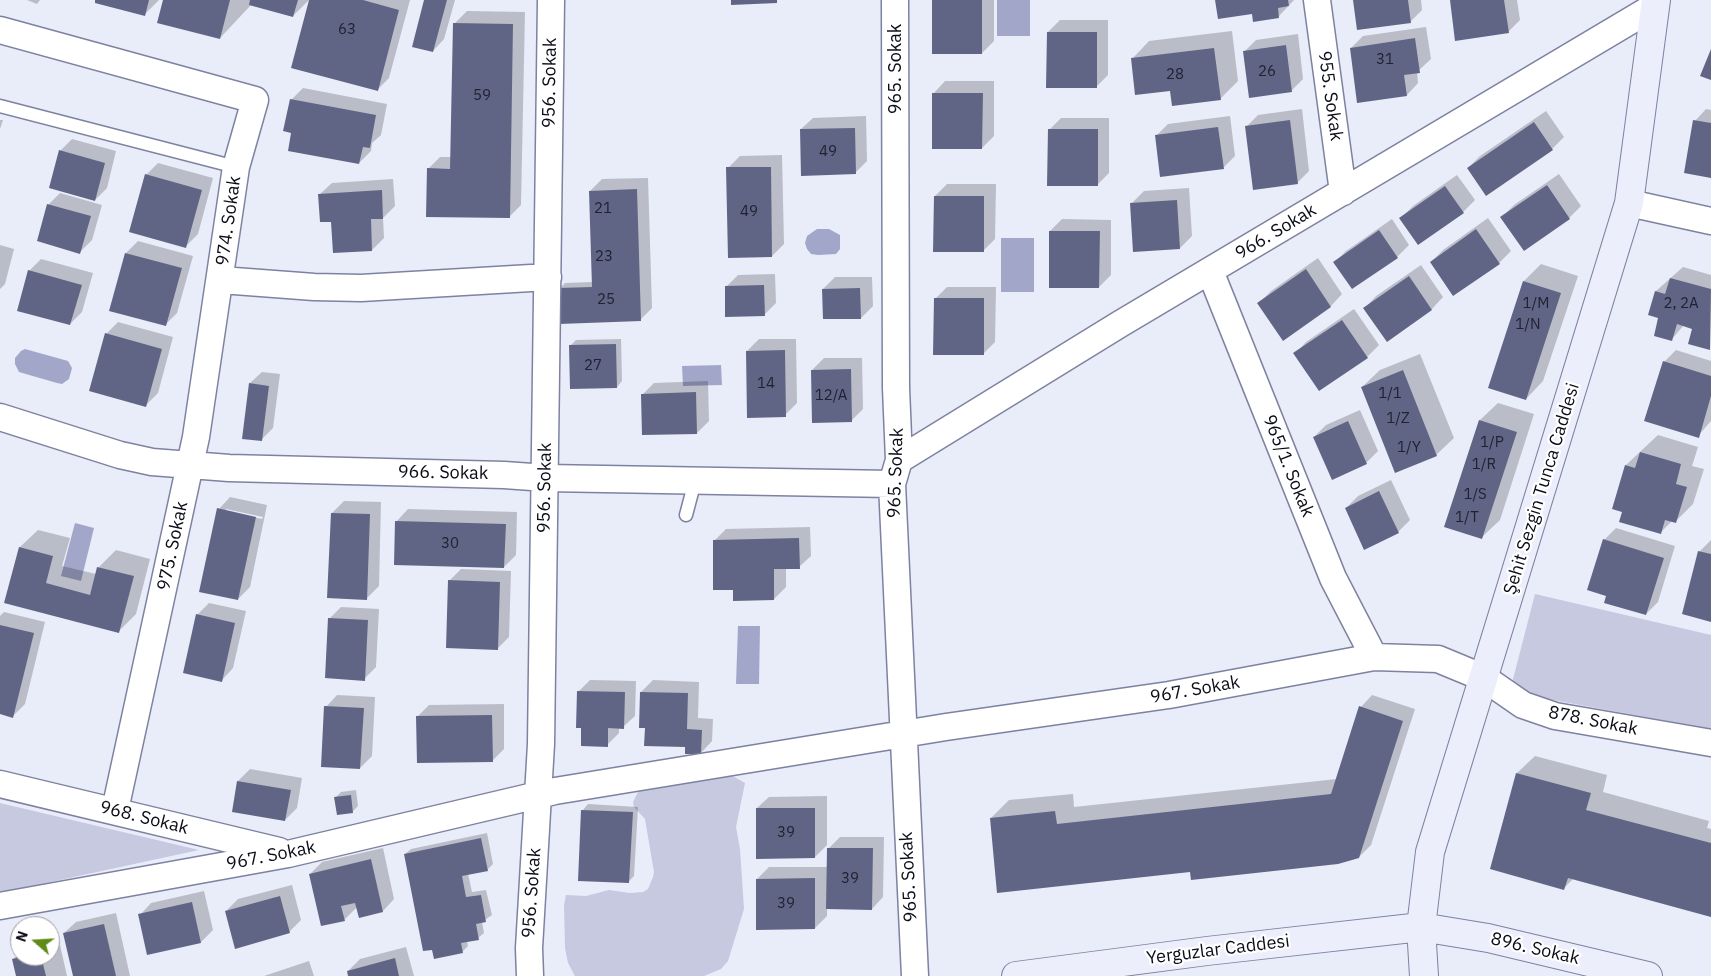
<!DOCTYPE html>
<meta charset="utf-8">
<style>
body{margin:0}
#map{position:relative;width:1711px;height:976px;overflow:hidden;background:#e9ecf9;font-family:"IBM Plex Sans",sans-serif}
canvas{display:block}
.north{position:absolute;left:10px;top:916px;width:50px;height:50px;box-sizing:border-box;background:#fff;border:1px solid #9d9ea2;border-radius:50%;rotate:289deg;font-size:14px;font-weight:700;line-height:20px;text-align:center;color:#0a0c16}
.north::after{content:'';display:block;margin:auto;width:18px;height:22px;background:#618b19;clip-path:polygon(50% 0,100% 100%,50% 72%,0 100%)}
</style>
<div id="map">
<canvas width="1711" height="976"></canvas>
<div class="north">N</div>
</div>
<script>
const ctx = document.querySelector('canvas').getContext('2d');
ctx.lineJoin = 'round';
function fill(path, color) { ctx.fillStyle = color; ctx.fill(path, 'evenodd'); }
const shape = rows => new Path2D(rows.map(r => 'M' + r).join(''));
function trace(path, color, width, dash) { ctx.strokeStyle = color; ctx.lineWidth = width; ctx.lineCap = dash ? 'butt' : 'round'; ctx.setLineDash(dash || []); ctx.stroke(path); }
function write(font, color, halo, rows, align = 'center') {
  ctx.font = font + ' "IBM Plex Sans",sans-serif'; ctx.lineWidth = 4.5; ctx.setLineDash([]); ctx.textBaseline = 'middle'; ctx.strokeStyle = halo; ctx.fillStyle = color; for (const [text, x, y, turn = 0] of rows) {
    ctx.save(); ctx.translate(x, y); ctx.rotate((+turn || 0) * Math.PI / 180); ctx.textAlign = isNaN(turn) ? turn : align; if (halo) ctx.strokeText(text, 0, 0); ctx.fillText(text, 0, 0); ctx.restore();
  }
}
const green = shape([
 [1535,594,1711,635,1711,729,1520,694,1512,683],
 [731,775,745,783,736,827,740,849,744,909,728,961,721,969,704,976,575,976,568,963,565,948,564,905,566,895,586,896,609,890,630,893,643,892,648,889,653,877,654,872,645,819,634,807,633,802,638,792,645,785],
 [0,803,199,850,0,893]
]);
const water = shape([
 [997,0,1030,0,1030,36,997,36],
 [817,229,829,229,840,235,840,249,836,254,818,255,811,254,807,249,805,243,807,236],
 [1001,238,1034,238,1034,292,1001,292],
 [25,349,68,361,72,368,69,379,62,384,57,383,19,372,15,364,15,358,21,351],
 [721,365,722,385,683,386,682,366],
 [75,523,94,528,81,581,61,576],
 [738,626,760,626,759,684,736,684]
]);
const shadow = shape([
 [27,0,40,0,37,4],
 [97,0,159,0,144,15],
 [164,0,309,0,293,16,251,5,220,38],
 [310,0,410,0,389,78,377,90],
 [425,0,455,0,444,39,433,51],
 [933,0,994,0,994,41,982,53],
 [1216,0,1294,0,1279,16,1253,12],
 [1354,0,1421,0,1422,10,1410,22],
 [1451,0,1517,0,1520,20,1508,32],
 [467,11,525,12,521,205,509,217,428,169,440,157,452,157,455,23],
 [1060,20,1108,20,1108,75,1096,87,1048,32],
 [1426,27,1431,59,1417,72,1418,83,1407,95,1351,48,1363,36],
 [1232,31,1238,81,1220,99,1171,90,1132,59,1149,41],
 [1298,34,1303,79,1291,91,1244,52,1256,40],
 [945,81,994,81,994,136,982,148,934,93],
 [303,88,387,104,381,135,372,143,371,151,359,163,293,132,291,100],
 [1302,109,1309,171,1297,183,1246,127,1258,115],
 [1706,109,1711,110,1711,176,1695,121],
 [1546,111,1564,137,1552,149,1468,168,1480,156],
 [866,116,867,161,855,173,801,129,813,118],
 [1230,116,1235,156,1223,168,1156,136,1168,124],
 [1061,118,1109,118,1109,173,1097,185,1049,130],
 [0,120,3,120,0,129],
 [72,139,116,151,107,188,95,200,60,151],
 [782,155,784,244,772,256,728,168,740,156],
 [158,163,213,178,198,234,186,246,146,175],
 [1559,174,1581,206,1569,218,1502,217,1514,205],
 [1457,175,1475,200,1463,212,1401,218,1413,206],
 [648,178,652,308,640,320,559,289,565,283,593,282,590,191,602,179],
 [393,179,395,206,383,218,384,238,372,250,332,221,320,194,332,183],
 [947,184,996,184,995,239,983,251,935,196],
 [1189,188,1192,236,1180,248,1132,203,1144,191],
 [60,193,102,205,92,240,80,252,48,205],
 [1488,218,1511,251,1499,263,1431,262,1443,250],
 [1062,219,1111,220,1111,275,1099,287,1050,231],
 [1392,219,1409,245,1397,257,1352,288,1335,262,1346,251],
 [138,241,193,256,177,313,165,325,126,253],
 [0,245,14,249,5,284,0,289],
 [1318,258,1342,294,1331,306,1283,339,1259,303,1271,291],
 [41,259,93,273,82,312,70,324,29,271],
 [1541,264,1578,276,1543,381,1526,399,1524,281],
 [1421,265,1443,297,1432,309,1387,340,1365,308,1376,296],
 [1683,267,1711,275,1710,348,1693,328,1684,325,1672,339,1660,318,1650,314,1656,291],
 [775,274,776,303,764,315,726,287,738,275],
 [835,277,872,277,873,306,861,318,823,289],
 [947,287,996,287,995,342,983,354,935,299],
 [1354,309,1379,345,1367,357,1295,354,1306,342],
 [118,322,173,337,158,393,146,405,106,334],
 [621,339,622,381,617,387,570,346,576,340],
 [759,339,796,339,797,403,785,415,747,351],
 [1676,350,1711,361,1711,421,1698,436,1664,362],
 [1420,354,1454,438,1436,455,1362,387,1380,370],
 [824,358,862,358,863,409,851,421,812,370],
 [262,372,280,374,273,428,261,440,250,383],
 [708,381,709,421,697,433,642,395,654,383],
 [1498,403,1534,414,1500,520,1482,537,1446,526,1480,420],
 [1360,410,1378,451,1366,463,1314,437,1326,425],
 [1658,435,1698,447,1692,466,1704,469,1693,504,1675,522,1672,521,1661,532,1623,511,1626,465],
 [1391,480,1410,520,1398,532,1346,508,1358,496],
 [230,497,267,505,250,587,238,599,219,509],
 [226,509,263,517,262,519,226,511],
 [344,501,381,502,379,586,367,598,332,513],
 [408,509,517,512,516,555,504,567,397,521],
 [810,527,811,556,799,567,786,568,786,587,774,599,735,589,714,541,726,529],
 [1616,528,1675,546,1658,602,1646,614,1608,595,1604,540],
 [38,530,70,538,62,566,96,574,98,568,116,550,150,559,136,614,118,632,6,602,20,547],
 [1711,540,1711,620,1699,552],
 [461,569,511,571,509,637,497,649,449,581],
 [209,603,246,611,233,668,222,680,197,615],
 [341,607,379,609,376,667,364,679,329,619],
 [4,612,45,622,25,704,13,716,0,713,0,616],
 [590,680,636,681,635,716,623,727,619,727,619,733,607,745,578,692],
 [653,680,699,682,698,718,713,719,712,741,701,753,687,746,641,692],
 [337,695,375,697,372,756,360,768,326,707],
 [1372,695,1415,709,1371,845,1359,857,1191,870,991,818,1009,800,1073,794,1074,807,1337,779,1361,707],
 [504,704,504,749,492,761,417,717,429,705],
 [1535,756,1607,775,1603,792,1709,821,1707,828,1711,829,1711,915,1574,878,1564,888,1491,868,1517,773],
 [250,769,302,778,297,808,285,820,238,781],
 [356,790,358,806,352,812,336,797,341,792],
 [827,796,827,845,815,857,757,808,769,797],
 [588,804,638,807,634,876,628,882,583,810],
 [487,833,493,864,487,870,468,874,472,892,486,890,492,915,482,922,484,933,478,938,467,941,468,946,462,952,405,854,411,849],
 [840,837,884,837,883,897,872,909,827,908,827,916,815,928,757,879,769,867,828,867,828,849],
 [383,848,394,899,383,911,357,907,344,920,310,874,322,862],
 [292,885,301,920,289,932,226,911,238,899],
 [204,891,213,930,201,942,140,915,151,903],
 [116,913,130,976,74,976,64,933,76,922],
 [58,936,67,976,17,976,13,959,20,953,20,956,50,956,50,937],
 [406,947,414,976,349,976,348,971,360,959],
 [309,961,314,976,264,976]
]);
const building = shape([
 [95,0,149,0,145,16,95,3],
 [163,0,230,0,220,39,157,23],
 [250,0,298,0,293,17,249,5],
 [309,0,363,0,399,10,378,91,291,68],
 [424,0,447,0,433,52,412,47],
 [731,0,777,0,777,3,731,5],
 [932,0,982,0,982,54,932,54],
 [1215,0,1288,0,1289,6,1278,8,1279,18,1253,22,1252,14,1218,19],
 [1353,0,1408,0,1411,23,1357,30],
 [1450,0,1504,0,1509,33,1455,41],
 [453,23,513,24,510,218,426,217,427,168,450,169],
 [1047,32,1097,32,1097,88,1046,88],
 [1415,38,1420,73,1404,75,1407,96,1357,103,1350,48],
 [1286,45,1292,92,1249,98,1243,51],
 [1214,48,1221,100,1172,106,1170,91,1135,95,1131,58],
 [1711,49,1711,80,1700,76],
 [932,93,983,93,982,149,932,149],
 [290,99,376,115,370,148,363,147,359,164,288,151,291,133,283,131],
 [1290,120,1298,184,1253,190,1245,126],
 [1693,120,1711,123,1711,178,1684,173],
 [1534,122,1553,150,1486,196,1467,168],
 [1218,127,1224,169,1160,177,1155,135],
 [855,128,856,174,801,176,800,129],
 [1048,129,1098,129,1098,186,1047,186],
 [59,150,105,163,95,201,49,188],
 [726,167,771,167,772,257,728,258],
 [145,174,202,190,186,248,129,232],
 [1547,185,1570,219,1524,251,1500,217],
 [1445,186,1464,213,1418,245,1399,218],
 [637,189,641,321,559,324,558,288,592,287,589,191],
 [382,190,383,219,371,219,372,251,333,253,331,222,320,222,318,194],
 [934,196,984,196,984,252,933,252],
 [1177,200,1180,249,1133,252,1130,203],
 [47,204,91,216,80,254,37,241],
 [1476,229,1500,264,1453,296,1430,262],
 [1379,230,1398,258,1352,289,1333,262],
 [1049,231,1100,231,1099,288,1049,288],
 [125,253,182,268,166,326,109,311],
 [1306,269,1331,307,1283,341,1257,303],
 [28,270,82,285,70,325,17,311],
 [1409,276,1432,310,1387,342,1363,308],
 [1670,278,1711,289,1710,350,1688,344,1692,329,1677,324,1672,341,1654,336,1658,318,1648,315,1655,291,1665,294],
 [1523,281,1561,293,1526,400,1488,388],
 [764,285,765,316,725,317,725,286],
 [860,288,861,319,823,319,822,289],
 [934,298,984,298,984,355,933,355],
 [1342,320,1368,358,1319,391,1293,353],
 [105,333,162,349,146,407,89,391],
 [616,344,617,388,570,389,569,345],
 [785,350,786,417,747,418,746,351],
 [1663,361,1711,376,1711,396,1699,438,1644,421],
 [851,369,852,422,812,423,811,370],
 [1403,370,1437,456,1395,473,1361,387],
 [249,383,269,386,262,441,242,439],
 [696,392,697,434,642,435,641,394],
 [1479,420,1517,432,1482,539,1444,527],
 [1348,421,1367,464,1332,480,1313,437],
 [1640,452,1681,464,1676,484,1687,487,1676,523,1665,520,1661,534,1619,522,1622,512,1612,509,1625,465,1635,468],
 [1379,491,1399,533,1364,550,1345,508],
 [217,508,256,517,238,600,199,592],
 [331,513,370,514,367,600,327,598],
 [395,521,506,524,504,568,394,565],
 [799,538,800,569,774,569,774,600,733,601,733,590,713,590,713,540],
 [1603,539,1664,558,1646,615,1604,603,1606,596,1587,590],
 [19,547,53,556,46,583,90,595,97,567,134,576,119,633,4,603],
 [1698,551,1711,554,1711,622,1682,614],
 [448,580,500,582,498,650,446,648],
 [196,614,235,623,222,682,183,673],
 [328,618,368,620,365,681,325,678],
 [0,625,34,633,13,718,0,714],
 [577,691,625,692,624,729,608,728,608,747,581,746,581,728,576,728],
 [640,692,688,693,687,729,702,730,701,754,685,754,685,747,644,746,645,728,639,728],
 [324,706,364,708,360,769,321,767],
 [1359,706,1403,721,1359,858,1338,864,1191,880,1190,872,997,893,990,818,1055,811,1057,824,1331,794],
 [492,715,493,762,417,763,416,716],
 [1516,773,1591,793,1586,810,1711,843,1711,917,1568,878,1564,890,1490,869],
 [237,781,291,790,285,821,232,812],
 [351,795,353,813,337,815,334,797],
 [756,808,815,808,815,858,756,859],
 [581,810,633,812,629,883,578,881],
 [481,838,488,871,462,876,466,897,481,895,486,922,476,924,479,940,461,943,463,953,434,959,432,950,423,951,404,854],
 [827,848,873,848,872,910,826,909],
 [371,859,383,912,359,918,355,903,341,906,345,921,321,926,309,874],
 [815,878,815,929,756,930,756,879],
 [280,896,290,933,235,949,225,911],
 [192,902,201,943,147,955,138,914],
 [104,924,116,976,73,976,63,933],
 [25,956,41,956,46,976,16,976,12,959],
 [395,958,399,976,348,976,347,971]
]);
const lane = shape([
 [0,106,236,167],
 [686,515,695,481]
]);
const street = shape([
 [895,0,896,388,899,460,892,484,915,976],
 [1317,0,1343,192],
 [0,30,255,100,236,167,196,437,115,810],
 [1629,203,1711,221],
 [1210,271,1333,578,1374,657],
 [221,280,314,287,361,288,548,277],
 [0,417,120,455,152,462,229,468,504,475,546,478,892,484],
 [899,460,1120,324,1655,6],
 [0,784,279,851],
 [0,906,288,854,555,791,946,727,1169,695,1374,657,1438,659,1484,678,1523,705,1555,716,1711,743],
 [530,976,529,948,541,744,551,0]
]);
const secondary = shape([
 [1016,976,1207,951,1421,927,1488,938,1648,976],
 [1424,976,1421,927,1430,852,1629,203,1656,0]
]);
const numberNames = [
 ["63",347,30],
 ["31",1385,60],
 ["26",1267,72],
 ["28",1175,75],
 ["59",482,96],
 ["49",828,152],
 ["21",603,209],
 ["49",749,212],
 ["23",604,257],
 ["25",606,300],
 ["1/M",1536,304],
 ["2, 2A",1681,304],
 ["1/N",1528,325],
 ["27",593,366],
 ["14",766,384],
 ["1/1",1390,394],
 ["12/A",831,396],
 ["1/Z",1398,419],
 ["1/P",1492,443],
 ["1/Y",1409,448],
 ["1/R",1484,465],
 ["1/S",1475,495],
 ["1/T",1467,518],
 ["30",450,544],
 ["39",786,833],
 ["39",850,879],
 ["39",786,904]
];
const streetNames = [
 ["965. Sokak",896,69,-90],
 ["956. Sokak",550,83,-89],
 ["955. Sokak",1330,96,82],
 ["974. Sokak",229,221,-82],
 ["966. Sokak",1276,232,-31],
 ["965/1. Sokak",1288,466,68],
 ["966. Sokak",443,473,1],
 ["965. Sokak",896,473,-88],
 ["956. Sokak",545,488,-89],
 ["Şehit Sezgin Tunca Caddesi",1542,489,-73],
 ["975. Sokak",173,546,-78],
 ["967. Sokak",1195,690,-10],
 ["878. Sokak",1593,721,11],
 ["968. Sokak",144,818,14],
 ["967. Sokak",271,856,-11],
 ["965. Sokak",909,877,-93],
 ["956. Sokak",532,893,-86],
 ["896. Sokak",1535,949,13],
 ["Yerguzlar Caddesi",1218,950,-7]
];
fill(green, '#c6c9e0');
fill(water, '#a2a7ca');
fill(shadow, '#0003');
fill(building, '#606585');
trace(lane, '#7e82a0', 15);
trace(street, '#7e82a0', 29);
trace(secondary, '#7e82a0', 30);
trace(lane, '#fff', 12);
trace(street, '#fff', 26);
trace(secondary, '#eceefb', 28);
write('15px', '#202232', null, numberNames);
write('18px', '#0a0c16', '#fff', streetNames);
</script>
